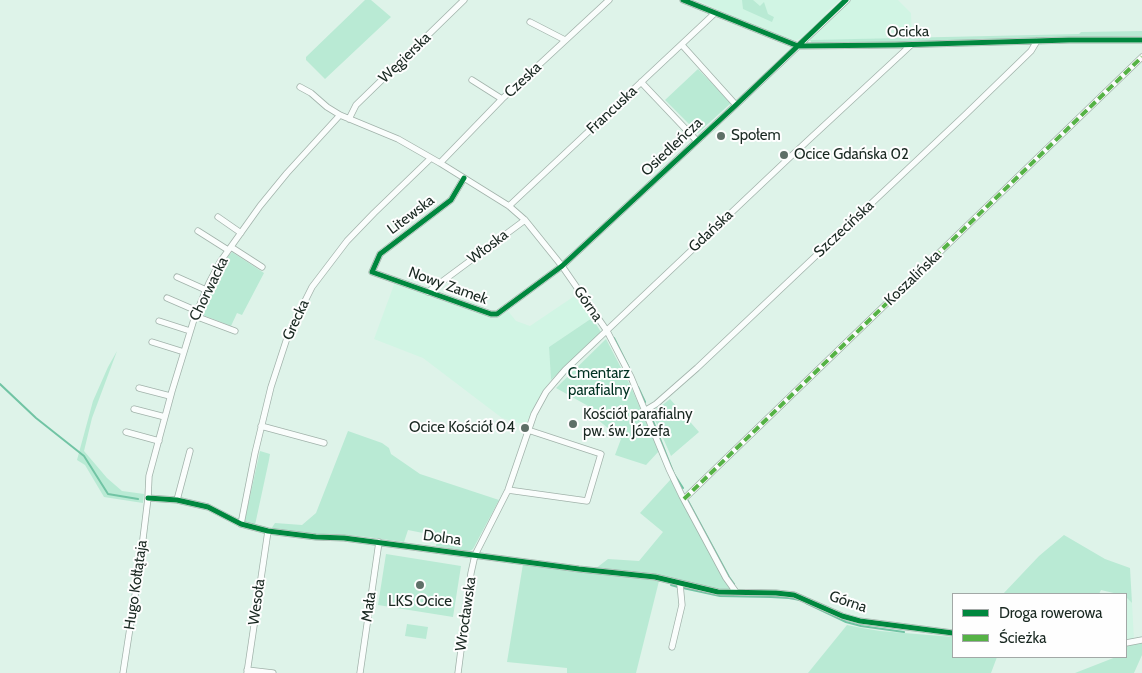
<!DOCTYPE html>
<meta charset="utf-8">
<style>
body{margin:0}
#map{position:relative;width:1142px;height:673px;overflow:hidden;background:#def3e9;font-family:Cabin,sans-serif}
canvas{display:block}
.legend{position:absolute;left:952px;top:593px;width:175px;height:65px;box-sizing:border-box;background:#fefefe;border:1px solid #a2a8a6;margin:0;padding:6px 9px;list-style:none;font-size:15px;color:#192821}
.legend li{display:flex;align-items:center;gap:10px;height:25px}
.legend b{width:25px;border:1px solid #a2a8a6}
</style>
<div id="map">
<canvas width="1142" height="673"></canvas>
<ul class="legend">
<li><b style="height:6px;background:#00873e"></b>Droga rowerowa</li>
<li><b style="height:6px;background:#55b245"></b>Ścieżka</li>
</ul>
</div>
<script>
const ctx = document.querySelector('canvas').getContext('2d');
ctx.lineJoin = 'round';
function fill(path, color) { ctx.fillStyle = color; ctx.fill(path, 'evenodd'); }
const shape = rows => new Path2D(rows.map(r => 'M' + r).join(''));
function trace(path, color, width, dash) { ctx.strokeStyle = color; ctx.lineWidth = width; ctx.lineCap = dash ? 'butt' : 'round'; ctx.setLineDash(dash || []); ctx.stroke(path); }
function write(font, color, halo, rows, align = 'center') {
  ctx.font = font + ' Cabin,sans-serif'; ctx.lineWidth = 4; ctx.setLineDash([]); ctx.textBaseline = 'middle'; ctx.strokeStyle = halo; ctx.fillStyle = color; for (const [text, x, y, turn = 0] of rows) {
    ctx.save(); ctx.translate(x, y); ctx.rotate((+turn || 0) * Math.PI / 180); ctx.textAlign = isNaN(turn) ? turn : align; if (halo) ctx.strokeText(text, 0, 0); ctx.fillText(text, 0, 0); ctx.restore();
  }
}
const built = shape([
 [696,0,840,0,825,13,827,15,801,38,795,41,741,20],
 [851,0,898,0,911,13,912,38,811,40,812,36],
 [395,282,496,318,508,311,516,321,530,326,576,295,592,318,549,347,551,380,536,403,526,425,502,418,423,358,374,339],
 [1126,597,1132,603,1134,640,1126,641]
]);
const green = shape([
 [365,0,371,0,391,17,325,79,306,60,306,57],
 [742,0,753,0,760,6,764,2,768,14,774,17,772,22,743,9],
 [1142,31,1142,36,983,41,812,44,810,40,1079,34,1081,32],
 [698,69,731,103,698,133,665,100],
 [232,252,264,273,242,315,237,313,231,326,200,314,225,260],
 [592,318,601,332,551,380,549,347],
 [606,339,631,387,659,451,646,465,615,455,621,439,591,414,590,407,556,388],
 [117,351,92,418,84,451,107,478,122,491,144,494,143,503,104,497,85,465,77,460,93,401,108,367],
 [670,399,699,432,671,456,651,411,660,407],
 [348,431,382,443,389,448,391,454,420,474,499,500,473,549,468,552,436,546,438,536,408,530,404,542,367,537,337,534,324,535,271,529,275,523,302,525,316,513],
 [260,451,270,454,269,460,255,525,244,523],
 [671,479,718,568,734,591,718,590,595,569,608,559,639,561,663,532,640,513],
 [1064,535,1105,559,1130,568,1132,603,1126,597,1126,594,1118,594,1101,590,1099,594,1003,594,1039,556],
 [386,554,461,566,453,617,378,605],
 [523,564,659,581,636,673,567,673,567,668,507,662],
 [407,624,428,627,426,639,405,636],
 [847,625,862,628,880,631,953,637,953,657,997,657,991,673,808,673],
 [1142,643,1142,655,1134,673,1075,673,1116,657,1126,657,1126,644]
]);
const stream = shape([
 [614,338,631,372],
 [0,384,36,418,84,456,108,494,138,499],
 [638,387,645,402],
 [651,416,674,474,683,488],
 [688,501,729,577,734,584],
 [671,585,678,587],
 [683,588,720,596,771,597,789,598,800,600],
 [806,603,846,622,861,626,904,632]
]);
const minor = shape([
 [683,0,798,46,895,45,1069,40,1142,40],
 [530,22,565,40],
 [682,45,736,105],
 [472,80,502,99],
 [641,82,697,141],
 [300,87,311,93,327,107,340,115,398,139,440,163,509,206,525,220,562,266,607,331,631,377,669,469,682,496,726,578,736,592],
 [349,119,356,105,464,0],
 [440,163,502,99,609,0],
 [464,178,451,200,380,254,372,272,491,314,497,314,562,266,736,105,847,0],
 [509,206,715,13],
 [218,217,241,233],
 [198,231,228,250],
 [231,247,262,267],
 [177,277,206,290],
 [428,292,525,220],
 [167,298,197,311],
 [195,316,235,331],
 [159,321,190,331],
 [152,342,184,352],
 [139,388,170,396],
 [134,409,165,417],
 [646,410,656,404,697,368,965,115,1031,51,1037,41],
 [261,426,324,443],
 [126,432,159,441],
 [508,490,587,501,601,454,528,430],
 [148,498,177,500,208,507,241,524,268,531,316,537,344,538,579,569,655,577,718,592,776,593,794,595,842,616,860,621,953,633],
 [684,499,1142,57],
 [177,500,190,451],
 [241,524,255,453,271,387,288,335,312,287,347,241,374,213,431,158],
 [1126,643,1142,640],
 [672,647,682,605,680,584],
 [247,670,273,673],
 [123,673,140,563,148,498,149,476,172,391,195,316,209,283,220,262,260,206,287,173,340,115],
 [247,673,268,531],
 [360,673,379,542],
 [458,673,471,573,475,555,508,490,534,414,546,392,565,370,788,159,911,45]
]);
const quiet = shape([
 [684,499,1142,57]
]);
const cycleway = shape([
 [683,0,798,46,895,45,1069,40,1142,40],
 [464,178,451,200,380,254,372,272,491,314,497,314,562,266,736,105,846,0],
 [148,498,177,500,208,507,241,524,268,531,316,537,344,538,579,569,655,577,718,592,776,593,794,595,842,616,860,621,953,633]
]);
const markers = [
 [721,136,5,"#5e6f67"],
 [784,155,5,"#5e6f67"],
 [573,424,5,"#5e6f67"],
 [525,428,5,"#5e6f67"],
 [420,585,5,"#5e6f67"]
];
const streetNames = [
 ["Ocicka",908,32,-1],
 ["Węgierska",405,58,-44],
 ["Czeska",523,80,-43],
 ["Francuska",612,110,-43],
 ["Osiedleńcza",672,147,-43],
 ["Litewska",411,215,-37],
 ["Szczecińska",844,229,-43],
 ["Gdańska",711,231,-43],
 ["Włoska",488,247,-37],
 ["Koszalińska",913,278,-44],
 ["Nowy Zamek",448,286,20],
 ["Chorwacka",209,289,-64],
 ["Górna",588,304,55],
 ["Grecka",296,320,-65],
 ["Dolna",442,538,8],
 ["Hugo Kołłątaja",136,585,-82],
 ["Wesoła",257,602,-82],
 ["Górna",848,602,19],
 ["Mała",369,607,-82],
 ["Wrocławska",466,614,-82]
];
const poiNames = [
 ["Społem",731,136],
 ["Ocice Gdańska 02",794,155],
 ["Kościół parafialny",583,415],
 ["pw. św. Józefa",583,432],
 ["Ocice Kościół 04",515,428,"right"],
 ["LKS Ocice",420,602,"center"]
];
const parkNames = [
 ["Cmentarz",599,374],
 ["parafialny",599,391]
];
fill(built, '#d1f5e4');
fill(green, '#b9ead4');
trace(stream, '#71c4a4', 2);
trace(minor, '#a1b2aa', 7);
trace(minor, '#fafdfc', 5.5);
trace(quiet, '#55b245', 4, [8, 4]);
trace(cycleway, '#00873e', 5);
for (const [x, y, r, color] of markers) { const dot = new Path2D(); dot.arc(x, y, r, 0, 2 * Math.PI); ctx.fillStyle = color; ctx.fill(dot); trace(dot, '#fefefe', 2); }
write('15px', '#192821', '#fefefe', streetNames);
write('15px', '#192821', '#fefefe', poiNames, 'left');
write('15px', '#003222', '#fefefe', parkNames);
</script>
